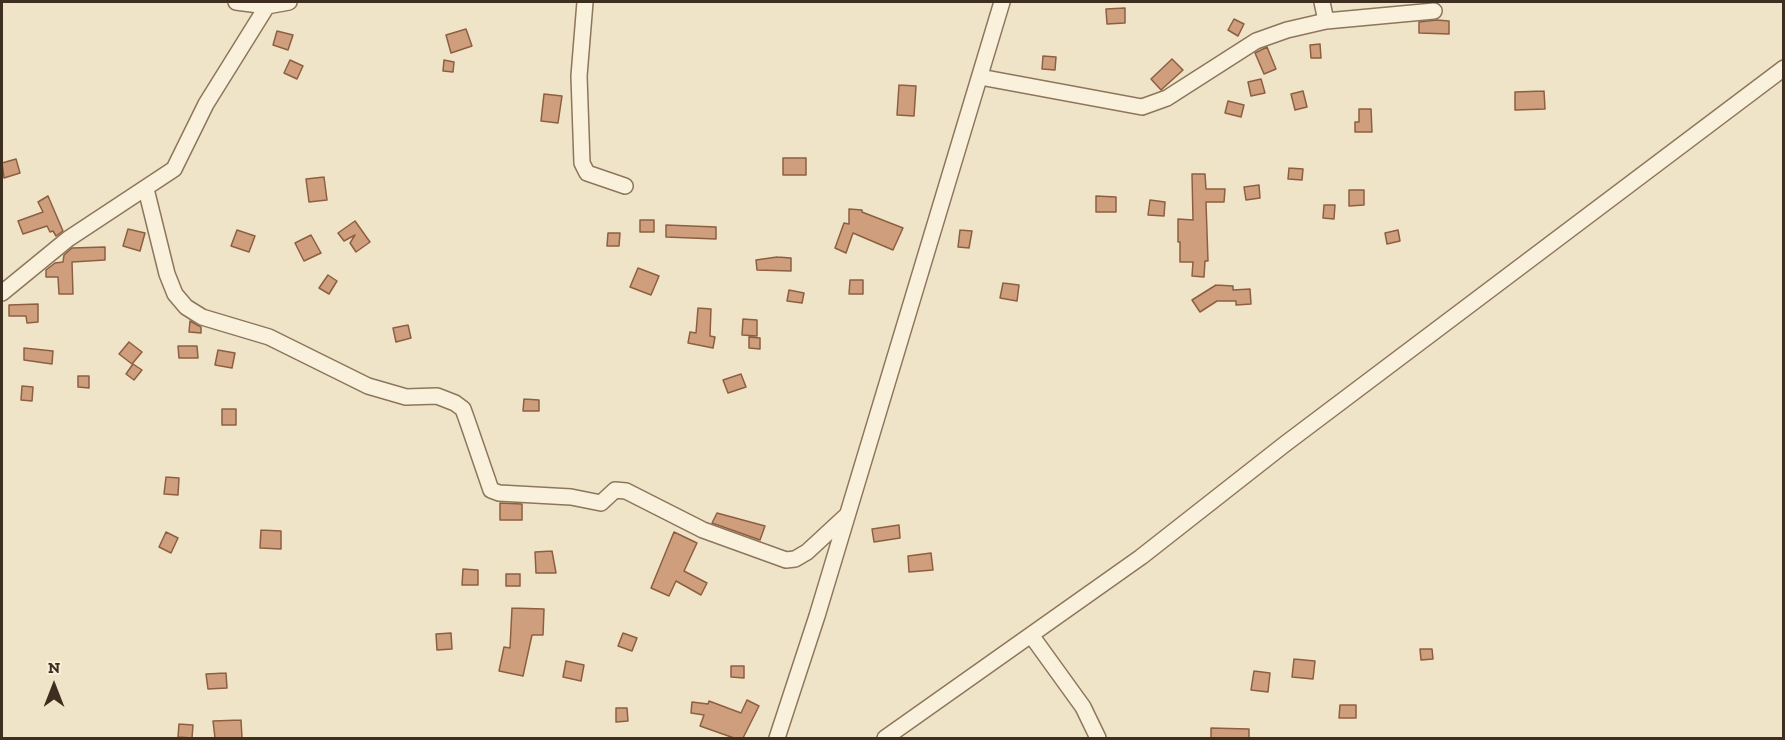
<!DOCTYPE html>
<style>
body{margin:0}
#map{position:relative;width:1785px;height:740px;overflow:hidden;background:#f0e4c8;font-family:"Zilla Slab",serif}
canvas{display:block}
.frame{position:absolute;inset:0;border:3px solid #3d2e20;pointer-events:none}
.north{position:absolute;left:24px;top:656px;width:60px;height:60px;-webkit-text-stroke:4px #f7eed8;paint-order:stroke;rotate:0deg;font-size:16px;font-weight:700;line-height:24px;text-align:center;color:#3d2e20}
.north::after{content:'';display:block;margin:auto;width:21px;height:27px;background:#3d2e20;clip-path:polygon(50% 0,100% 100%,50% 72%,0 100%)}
</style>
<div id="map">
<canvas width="1785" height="740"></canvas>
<div class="frame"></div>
<div class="north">N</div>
</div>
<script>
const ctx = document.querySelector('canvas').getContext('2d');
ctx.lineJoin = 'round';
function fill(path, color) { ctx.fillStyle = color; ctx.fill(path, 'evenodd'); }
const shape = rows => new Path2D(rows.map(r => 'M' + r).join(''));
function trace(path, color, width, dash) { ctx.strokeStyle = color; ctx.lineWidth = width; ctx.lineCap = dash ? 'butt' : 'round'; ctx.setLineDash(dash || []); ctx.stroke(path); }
const building = shape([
 [1125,8,1125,23,1107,24,1106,9,1125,8],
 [1234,19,1244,24,1238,36,1228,30,1234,19],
 [1437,20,1449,21,1449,34,1419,33,1419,22,1437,20],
 [466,29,472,46,451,53,446,35,466,29],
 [277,31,293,35,288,50,273,45,277,31],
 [1320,44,1321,58,1311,58,1310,45,1320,44],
 [1267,47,1276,69,1264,74,1255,53,1267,47],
 [1043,56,1056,57,1055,70,1042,69,1043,56],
 [1172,59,1183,70,1161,90,1151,79,1172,59],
 [290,60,303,66,297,79,284,73,290,60],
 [444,60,454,62,453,72,443,71,444,60],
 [1261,79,1265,93,1251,96,1248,82,1261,79],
 [899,85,916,86,914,116,897,115,899,85],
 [1303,91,1307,107,1295,110,1291,94,1303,91],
 [1544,91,1545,109,1515,110,1515,92,1544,91],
 [544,94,562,96,558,123,541,121,544,94],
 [1228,101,1244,105,1241,117,1225,113,1228,101],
 [1359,109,1371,109,1372,132,1355,132,1355,122,1359,122,1359,109],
 [783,158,806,158,806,175,783,175,783,158],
 [16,159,20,173,4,178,2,163,16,159],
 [1289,168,1303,169,1302,180,1288,179,1289,168],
 [1192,174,1205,174,1206,189,1225,189,1224,202,1206,202,1208,261,1205,261,1204,277,1192,276,1193,262,1180,262,1180,242,1178,242,1178,219,1193,220,1192,174],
 [324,177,327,200,309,202,306,179,324,177],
 [1259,185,1260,198,1246,200,1244,187,1259,185],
 [1349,190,1364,190,1364,205,1349,206,1349,190],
 [48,196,63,231,56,236,53,231,50,232,47,226,23,234,18,221,43,212,38,202,48,196],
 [1096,196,1116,197,1116,212,1096,212,1096,196],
 [1150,200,1165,202,1164,216,1148,215,1150,200],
 [1324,205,1335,205,1334,219,1323,218,1324,205],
 [849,209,862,210,862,212,903,228,893,250,853,233,846,253,835,248,844,223,849,224,849,209],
 [640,220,654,220,654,232,640,232,640,220],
 [355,221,370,242,356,252,350,243,355,235,344,241,338,233,355,221],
 [666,225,716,227,716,239,666,237,666,225],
 [128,229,145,233,140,251,123,246,128,229],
 [237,230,255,236,249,252,231,246,237,230],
 [960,230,972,231,969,248,958,247,960,230],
 [1398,230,1400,241,1387,244,1385,233,1398,230],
 [608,233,620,233,619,246,607,246,608,233],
 [311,235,321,253,304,261,295,243,311,235],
 [105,247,105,260,72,262,73,294,59,294,58,277,46,277,46,270,55,263,63,262,64,255,72,248,105,247],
 [777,257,791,258,791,271,757,270,756,260,777,257],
 [638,268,659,276,651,295,630,287,638,268],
 [328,275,337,281,329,294,319,288,328,275],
 [850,280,863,280,863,294,849,294,850,280],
 [1003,283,1019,285,1017,301,1000,298,1003,283],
 [1216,285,1233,286,1233,290,1250,289,1251,304,1236,305,1236,301,1217,301,1200,312,1192,300,1216,285],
 [789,290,804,293,802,303,787,301,789,290],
 [38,304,38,322,27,323,26,316,9,316,9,305,38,304],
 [698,308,711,309,710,336,715,337,713,348,688,343,690,332,696,333,698,308],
 [743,319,757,320,757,336,742,335,743,319],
 [190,321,201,327,201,333,189,332,190,321],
 [408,325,411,338,396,342,393,328,408,325],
 [749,337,760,338,760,349,749,348,749,337],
 [129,342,142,352,132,364,119,354,129,342],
 [178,346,197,346,198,358,179,358,178,346],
 [24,348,53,351,52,364,24,360,24,348],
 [218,350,235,353,232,368,215,365,218,350],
 [133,364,142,370,134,380,126,374,133,364],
 [741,374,746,387,728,393,723,380,741,374],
 [78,376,89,376,89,388,78,387,78,376],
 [22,386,33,387,32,401,21,400,22,386],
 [524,399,539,400,539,411,523,411,524,399],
 [222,409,236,409,236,425,222,425,222,409],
 [166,477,179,478,178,495,164,494,166,477],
 [500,503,522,504,522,520,500,520,500,503],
 [717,513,765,526,760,540,712,523,717,513],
 [899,525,900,538,874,542,872,529,899,525],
 [261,530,281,531,281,549,260,548,261,530],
 [166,532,178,538,171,553,159,547,166,532],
 [674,532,697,543,684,571,707,583,701,595,676,581,669,596,651,588,674,532],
 [552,551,556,573,536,573,535,552,552,551],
 [931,553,933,570,909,572,908,556,931,553],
 [463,569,478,570,478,585,462,585,463,569],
 [506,574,520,574,520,586,506,586,506,574],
 [512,608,544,609,543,635,532,635,523,676,499,671,504,647,510,648,512,608],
 [451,633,452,649,437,650,436,634,451,633],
 [623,633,637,638,632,651,618,646,623,633],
 [1420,649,1432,649,1433,659,1421,660,1420,649],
 [1294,659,1315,661,1313,679,1292,677,1294,659],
 [566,661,584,665,581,681,563,677,566,661],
 [731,666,744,666,744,678,731,677,731,666],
 [1254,671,1270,673,1268,692,1251,690,1254,671],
 [226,673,227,688,208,689,206,674,226,673],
 [747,700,759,706,743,738,734,738,700,726,704,715,691,713,692,702,708,704,709,701,741,713,747,700],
 [1340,705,1356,705,1356,718,1339,718,1340,705],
 [616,708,627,708,628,721,616,722,616,708],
 [241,720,242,738,215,738,213,721,241,720],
 [179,724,193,725,192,738,178,737,179,724],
 [1211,728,1249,729,1249,738,1211,738,1211,728]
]);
const minor = shape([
 [236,2,267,6,289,2],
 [585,2,579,76,582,163,587,173,625,186],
 [1322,2,1326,21],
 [980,77,1142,107,1167,98,1256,41,1287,30,1326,21,1434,11],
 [146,189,167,274,175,294,186,307,202,317,269,337,368,386,406,397,437,396,455,403,463,409,468,423,491,490,499,493,571,497,601,503,615,490,626,491,703,530,786,560,795,559,807,552,847,515],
 [2,293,68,239,174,169,206,104,267,6],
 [1031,635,1083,707,1098,738],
 [777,738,817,616,1002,2],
 [885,738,1141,557,1285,444,1784,68]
]);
fill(building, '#cf9f7d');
trace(building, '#8d5f41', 1.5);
trace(minor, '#8d765c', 18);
trace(minor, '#faf1dc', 15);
</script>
